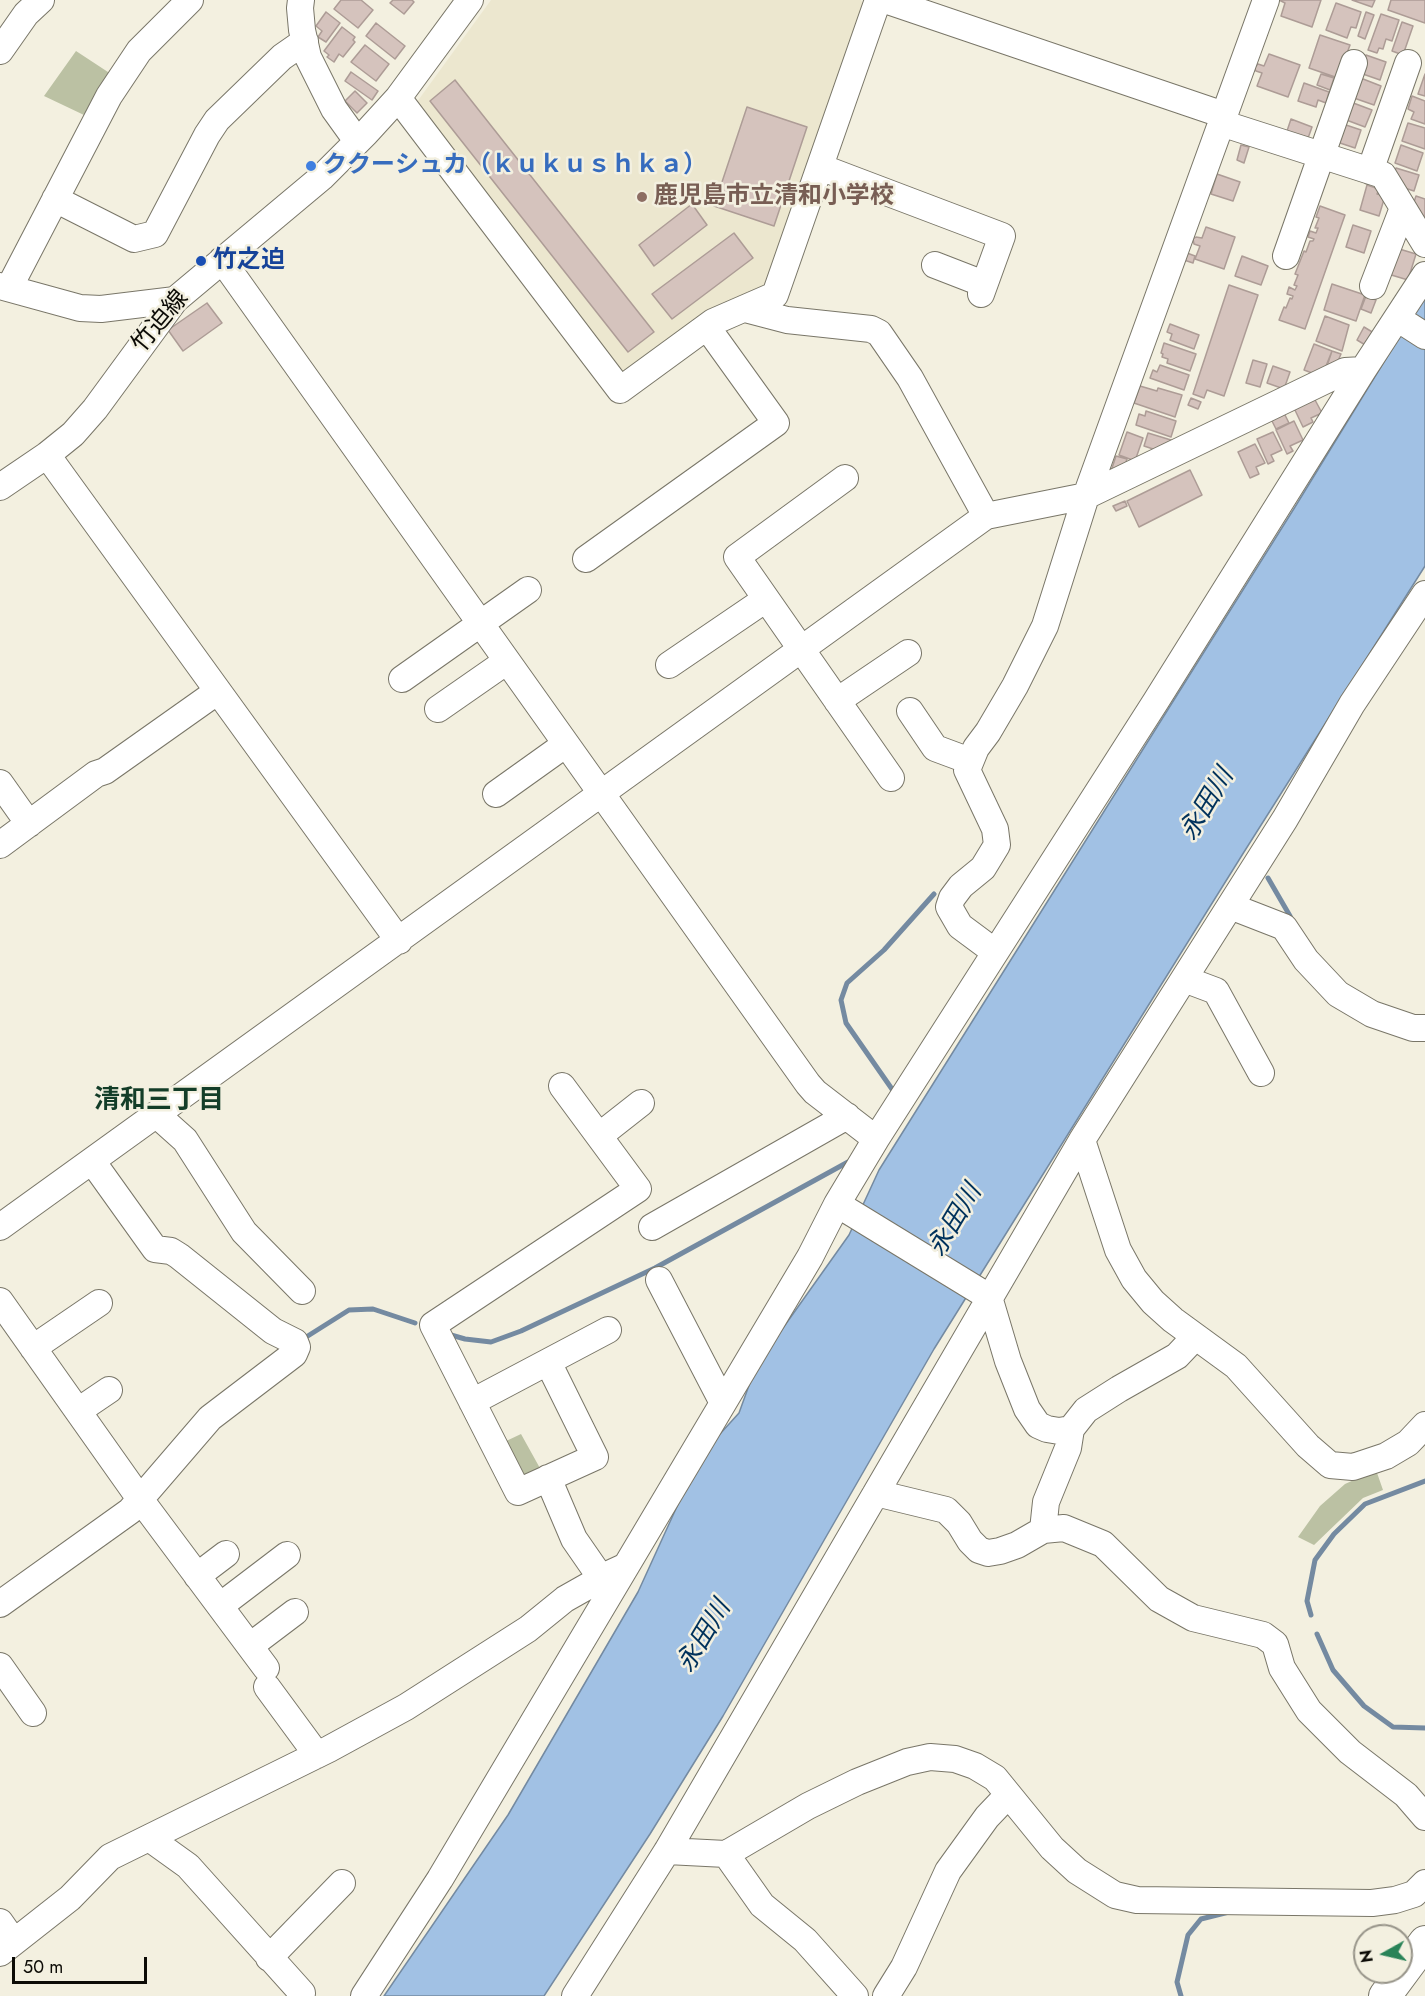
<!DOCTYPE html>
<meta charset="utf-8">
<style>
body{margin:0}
#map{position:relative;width:1425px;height:1996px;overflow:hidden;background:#f3f0e0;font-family:Jost,sans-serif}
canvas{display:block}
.north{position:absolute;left:1353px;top:1924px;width:60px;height:60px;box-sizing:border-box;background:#f3f0e0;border:2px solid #979489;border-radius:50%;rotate:262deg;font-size:16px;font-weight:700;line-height:24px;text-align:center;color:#0c0b06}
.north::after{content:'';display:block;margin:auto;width:21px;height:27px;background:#298358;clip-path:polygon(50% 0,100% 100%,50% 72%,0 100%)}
.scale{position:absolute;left:12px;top:1957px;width:135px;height:27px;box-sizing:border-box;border:3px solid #0c0b06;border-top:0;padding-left:8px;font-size:18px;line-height:21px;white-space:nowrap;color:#0c0b06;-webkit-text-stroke:4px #f3f0e0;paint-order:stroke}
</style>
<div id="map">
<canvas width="1425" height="1996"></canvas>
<div class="north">N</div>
<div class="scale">50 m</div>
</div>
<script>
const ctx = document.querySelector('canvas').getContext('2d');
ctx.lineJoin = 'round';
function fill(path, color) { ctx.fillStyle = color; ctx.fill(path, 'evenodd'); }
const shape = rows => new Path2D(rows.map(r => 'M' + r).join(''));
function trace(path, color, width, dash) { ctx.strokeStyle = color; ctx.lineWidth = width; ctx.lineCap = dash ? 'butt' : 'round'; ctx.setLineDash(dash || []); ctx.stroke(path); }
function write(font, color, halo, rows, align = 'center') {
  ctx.font = font + ' Jost,"Noto Sans JP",sans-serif'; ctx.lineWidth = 5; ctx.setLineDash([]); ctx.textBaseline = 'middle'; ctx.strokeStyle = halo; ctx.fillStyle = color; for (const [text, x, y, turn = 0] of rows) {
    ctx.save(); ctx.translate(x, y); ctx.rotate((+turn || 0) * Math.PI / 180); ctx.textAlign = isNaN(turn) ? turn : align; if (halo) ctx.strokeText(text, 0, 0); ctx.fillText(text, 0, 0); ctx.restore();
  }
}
const built = shape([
 [491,0,861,0,867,11,769,288,628,375,616,375,414,106]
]);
const green = shape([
 [76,51,111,74,84,115,44,96],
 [521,1434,541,1470,527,1477,519,1475,502,1443],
 [1376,1470,1383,1490,1363,1498,1314,1545,1298,1537,1320,1506,1345,1484]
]);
const water = shape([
 [1425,295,1425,566,1244,852,934,1349,723,1716,650,1834,544,1996,384,1996,508,1815,638,1592,700,1456,739,1413,756,1366,849,1235,879,1170,1295,507,1425,295]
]);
const stream = shape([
 [1268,878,1290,916],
 [894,1092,846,1023,841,1000,847,983,884,950,934,894],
 [451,1335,465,1339,491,1342,521,1331,655,1268,848,1162],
 [303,1339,349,1310,373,1309,415,1323],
 [1311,1615,1307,1601,1315,1560,1334,1534,1365,1504,1425,1481],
 [1317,1634,1333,1670,1364,1706,1393,1727,1425,1728],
 [1181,1996,1177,1982,1188,1935,1201,1919,1229,1912]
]);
const building = shape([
 [341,0,361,0,373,10,358,28,334,9,341,0],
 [393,0,412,0,414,2,404,14,390,3,393,0],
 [1279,0,1321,0,1312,27,1281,16,1285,3,1279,0],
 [1352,0,1375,0,1372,7,1352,0],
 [1391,0,1425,0,1425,23,1388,10,1391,0],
 [1336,3,1361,12,1356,28,1351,27,1347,38,1326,30,1336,3],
 [326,12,340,23,326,42,318,37,322,31,316,26,326,12],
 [1366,12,1374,15,1365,39,1358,36,1366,12],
 [1381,14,1399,20,1392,41,1386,39,1383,49,1379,48,1377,53,1368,50,1381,14],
 [1402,22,1413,26,1403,55,1392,51,1402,22],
 [376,23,405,46,395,59,366,36,376,23],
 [342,27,355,37,353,40,355,42,343,57,339,54,334,62,327,57,329,55,324,51,342,27],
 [1320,35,1350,45,1338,78,1309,68,1320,35],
 [365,45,389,64,376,81,351,62,365,45],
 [1269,54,1300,65,1288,97,1257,86,1262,73,1256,71,1254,68,1258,64,1264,66,1269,54],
 [1366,55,1386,62,1380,80,1360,73,1366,55],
 [351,72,378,91,372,100,345,81,351,72],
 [1321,74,1334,78,1330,90,1317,85,1321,74],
 [1425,74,1425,96,1418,94,1425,74],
 [1358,77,1381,86,1374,105,1351,97,1358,77],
 [455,80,654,332,628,352,430,101,455,80],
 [1304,83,1329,92,1326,103,1318,100,1316,107,1298,101,1304,83],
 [355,91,367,103,357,113,345,101,355,91],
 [1412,96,1425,101,1425,124,1411,119,1414,112,1408,109,1412,96],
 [1348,101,1372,110,1365,127,1341,118,1348,101],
 [747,107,807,127,774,226,714,206,747,107],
 [1291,119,1312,127,1307,141,1286,134,1291,119],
 [1340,123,1361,130,1355,148,1334,141,1340,123],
 [1408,123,1425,128,1425,149,1402,141,1408,123],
 [1241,145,1249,147,1244,163,1237,160,1241,145],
 [1401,145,1423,153,1417,171,1395,163,1401,145],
 [1396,168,1419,175,1414,191,1395,185,1393,178,1396,168],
 [1217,174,1240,182,1233,201,1211,194,1217,174],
 [1367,185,1379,189,1377,194,1385,196,1379,216,1360,210,1367,185],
 [1416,196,1425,199,1425,220,1411,211,1416,196],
 [692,204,707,225,654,266,639,245,692,204],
 [1320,206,1345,215,1305,329,1279,320,1284,307,1286,308,1290,298,1292,299,1293,296,1287,294,1289,287,1295,290,1297,286,1294,285,1298,275,1295,274,1304,251,1306,252,1310,241,1313,241,1314,239,1308,237,1310,231,1316,233,1318,228,1315,228,1319,218,1316,217,1320,206],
 [1353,225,1371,231,1364,253,1346,247,1353,225],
 [1206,227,1235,237,1224,269,1195,259,1200,246,1194,244,1193,239,1196,237,1202,238,1206,227],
 [734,233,753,258,672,319,652,294,734,233],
 [1396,248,1416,254,1408,280,1388,274,1396,248],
 [1187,253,1195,256,1193,263,1184,260,1187,253],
 [1242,256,1268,266,1261,285,1235,276,1242,256],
 [1332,284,1365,295,1356,321,1324,310,1332,284],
 [1229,285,1258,295,1224,396,1207,390,1204,398,1193,394,1229,285],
 [1366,296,1376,300,1371,313,1361,309,1366,296],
 [207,303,222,323,183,351,168,330,207,303],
 [1325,316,1349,325,1342,351,1316,341,1325,316],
 [1170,324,1199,335,1194,349,1170,340,1172,334,1167,332,1170,324],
 [1364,327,1374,333,1367,346,1357,340,1364,327],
 [1164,343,1196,354,1190,371,1167,363,1168,359,1162,357,1163,354,1161,353,1164,343],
 [1314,344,1332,351,1324,371,1320,376,1304,370,1314,344],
 [1332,351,1341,354,1335,368,1326,369,1332,351],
 [1253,360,1267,364,1260,387,1246,383,1253,360],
 [1160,365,1189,375,1184,390,1150,378,1153,370,1157,372,1160,365],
 [1273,366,1290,372,1284,389,1267,383,1273,366],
 [1140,386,1157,391,1158,388,1182,395,1175,417,1134,403,1140,386],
 [1191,398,1201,402,1198,409,1188,405,1191,398],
 [1314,398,1322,413,1311,418,1313,422,1303,427,1294,408,1314,398],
 [1146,411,1176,421,1171,437,1136,425,1139,414,1145,416,1146,411],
 [1283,411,1289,423,1276,429,1270,417,1283,411],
 [1294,421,1303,440,1290,446,1293,451,1287,454,1276,430,1294,421],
 [1127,432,1143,438,1135,461,1119,455,1127,432],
 [1273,432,1282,450,1271,455,1274,461,1268,464,1257,439,1273,432],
 [1148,433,1171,440,1168,448,1162,452,1144,446,1148,433],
 [1255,444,1265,463,1256,467,1259,474,1250,478,1238,452,1255,444],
 [1116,456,1127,459,1123,472,1111,471,1116,456],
 [1190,470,1202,495,1139,527,1127,501,1190,470],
 [1125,501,1127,506,1116,511,1113,506,1125,501]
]);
const minor = shape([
 [301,0,300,8,302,30,308,57,334,109,357,141],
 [885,0,1224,115],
 [0,51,26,14,41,0],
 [398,98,620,390,713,322,775,295,878,0],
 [1221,123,1383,175,1425,244],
 [820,167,1002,236,981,294],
 [1370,171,1408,63],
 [55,199,134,239,155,234,207,135,217,120,282,57,305,41],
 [1286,256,1354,63],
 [222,260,808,1084,815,1092,876,1139],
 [935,265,984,284],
 [0,286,80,308,101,309,175,300],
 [1373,286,1403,208],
 [9,288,109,96,139,51,190,0],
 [745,309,787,320,871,329,879,333,910,378,986,516],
 [1397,318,1425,336],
 [47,455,399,941],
 [845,478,737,557,891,778],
 [0,487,47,455,73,434,95,409,175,300,322,177,366,133,398,98,470,0],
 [586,559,776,423,707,327],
 [669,665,766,599],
 [402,679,528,590],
 [837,701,908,653],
 [438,709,507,661],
 [910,711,935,748,970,761],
 [0,783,29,824],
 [496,794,566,744],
 [0,845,96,774,105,771,218,691],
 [1230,906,1284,927,1306,960,1338,994,1372,1014,1413,1028,1425,1028],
 [995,952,960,926,949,907,952,898,961,886,983,868,997,845,995,829,967,770,976,748,988,732,1015,686,1045,626,1086,496,1266,0],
 [1184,979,1216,991,1261,1073],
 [157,1115,185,1140,244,1232,302,1291],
 [599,1136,641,1103],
 [1082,1140,1118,1250,1134,1279,1153,1302,1173,1320,1236,1366,1308,1446,1330,1465,1353,1467,1386,1456,1408,1443,1425,1425],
 [837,1204,989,1297,1008,1361,1027,1409,1038,1425,1047,1429,1059,1431,1071,1429],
 [0,1227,986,516,1086,496,1345,371,1363,370],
 [652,1227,847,1116],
 [659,1280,723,1403],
 [0,1301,140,1499,266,1668],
 [33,1348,99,1303],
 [548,1362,595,1457,518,1492,433,1325,638,1189,562,1086],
 [472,1402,608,1330],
 [78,1411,109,1390],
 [548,1478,574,1539,601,1578],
 [876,1493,946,1510,959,1523,970,1541,979,1550,988,1553,1000,1551,1017,1545,1043,1530,1046,1502,1068,1448,1071,1429,1086,1410,1119,1389,1177,1356,1195,1337],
 [1043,1530,1064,1528,1103,1544,1159,1599,1193,1618,1263,1635,1275,1644,1282,1668,1309,1711,1350,1752,1406,1795,1425,1817],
 [197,1576,226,1554],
 [0,1604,130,1511,210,1418,294,1354,297,1347,295,1342,273,1331,179,1256,171,1251,155,1249,92,1161],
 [220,1606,287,1555],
 [250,1646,295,1612],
 [0,1666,33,1713],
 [267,1687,317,1755],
 [149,1838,188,1866,302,1993],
 [667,1851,726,1854,808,1806,857,1782,907,1762,930,1757,955,1759,975,1766,995,1778,1052,1848,1077,1871,1115,1895,1137,1900,1372,1903,1395,1900,1414,1894,1425,1883],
 [726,1854,762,1905,805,1940,855,1996],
 [0,1922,14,1942],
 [0,1953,70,1898,110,1857,329,1749,406,1707,528,1629,565,1599,611,1573,624,1567],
 [269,1958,342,1883],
 [364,1996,440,1879,810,1257,837,1204,876,1139,1156,701,1363,370,1425,275],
 [575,1996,667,1851,1082,1140,1285,819,1352,704,1425,594],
 [886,1996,904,1967,948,1871,987,1817,1008,1795]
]);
const major = shape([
 [1385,1996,1425,1942]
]);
const markers = [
 [311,166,6,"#3f7fe0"],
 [642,197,6,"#8d6e63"],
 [201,261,6,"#1a4fb4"]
];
const shopNames = [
 ["ククーシュカ（ｋｕｋｕｓｈｋａ）",323,166]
];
const educationNames = [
 ["鹿児島市立清和小学校",654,197]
];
const transitNames = [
 ["竹之迫",213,261]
];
const streetNames = [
 ["竹迫線",161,322,-50]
];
const waterNames = [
 ["永田川",1208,805,-59],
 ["永田川",956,1221,-59],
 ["永田川",705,1637,-59]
];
const neighbourhoodNames = [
 ["清和三丁目",159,1102]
];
fill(built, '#ece7cf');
fill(green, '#bbc1a3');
fill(water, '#a1c1e4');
trace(water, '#748aa1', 1.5);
trace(stream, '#748aa1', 5);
fill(building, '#d5c3bd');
trace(building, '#ad9c96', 1.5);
trace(minor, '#797668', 28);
trace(major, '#797668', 34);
trace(minor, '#fff', 26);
trace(major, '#fff', 32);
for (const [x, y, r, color] of markers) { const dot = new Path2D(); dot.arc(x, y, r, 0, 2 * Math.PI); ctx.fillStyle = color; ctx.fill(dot); trace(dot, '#f3f0e0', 2); }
write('bold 24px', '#366cbe', '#f3f0e0', shopNames, 'left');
write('bold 24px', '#785e54', '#f3f0e0', educationNames, 'left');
write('bold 24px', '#164399', '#f3f0e0', transitNames, 'left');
write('24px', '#0c0b06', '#f3f0e0', streetNames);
write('italic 26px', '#00325c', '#f3f0e0', waterNames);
write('bold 26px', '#133d28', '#f3f0e0', neighbourhoodNames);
</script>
